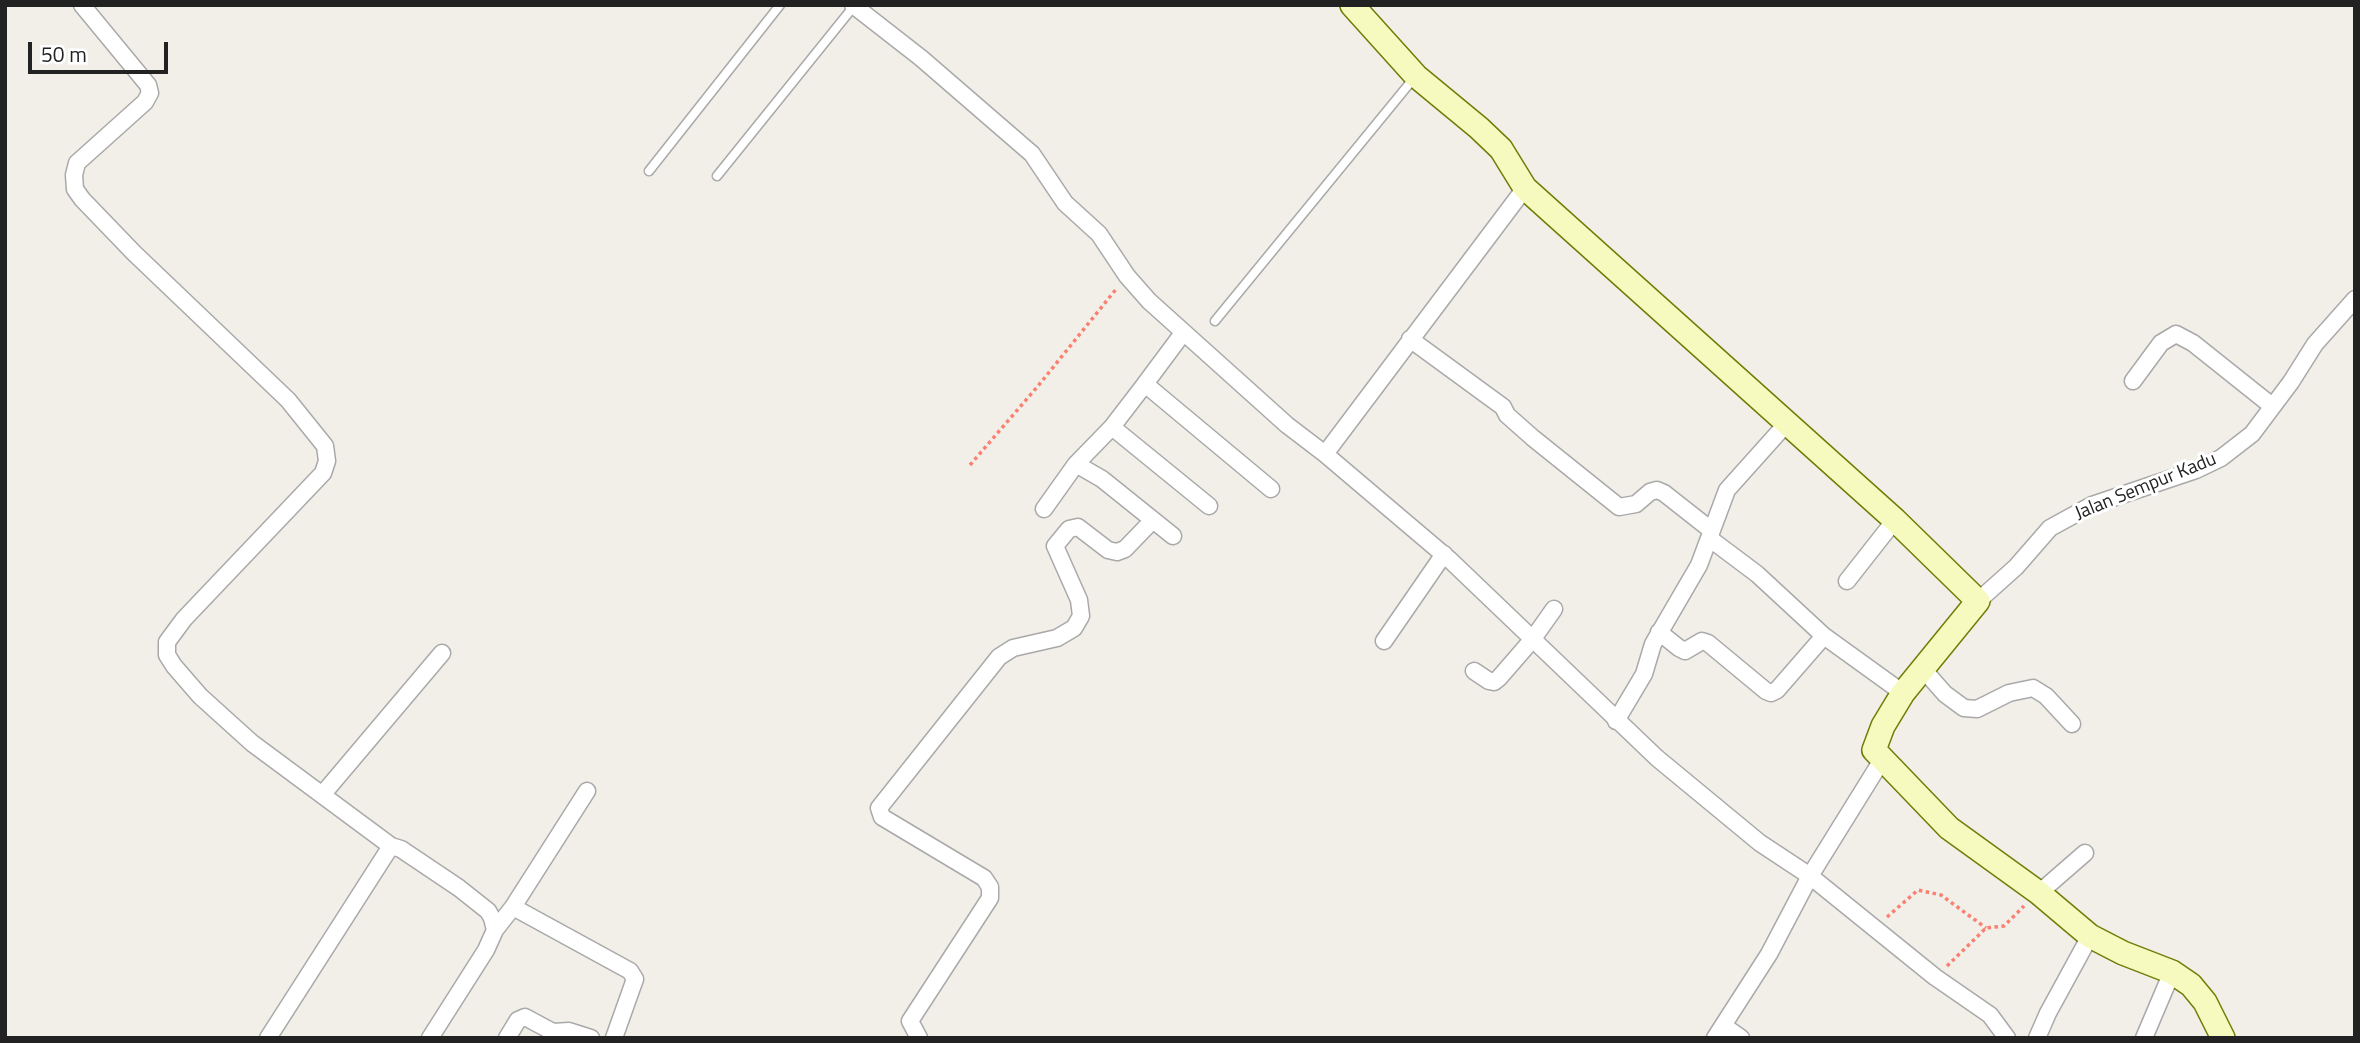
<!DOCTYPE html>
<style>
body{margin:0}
#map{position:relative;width:2360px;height:1043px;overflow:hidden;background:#f2efe9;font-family:"Titillium Web",sans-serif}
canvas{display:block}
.frame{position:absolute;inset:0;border:7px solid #222;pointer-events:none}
.scale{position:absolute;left:28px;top:42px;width:140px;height:32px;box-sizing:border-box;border:4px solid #222;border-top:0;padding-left:9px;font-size:21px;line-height:24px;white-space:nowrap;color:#222;-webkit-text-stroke:5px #fff;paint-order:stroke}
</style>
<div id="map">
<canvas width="2360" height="1043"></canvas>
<div class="frame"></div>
<div class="scale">50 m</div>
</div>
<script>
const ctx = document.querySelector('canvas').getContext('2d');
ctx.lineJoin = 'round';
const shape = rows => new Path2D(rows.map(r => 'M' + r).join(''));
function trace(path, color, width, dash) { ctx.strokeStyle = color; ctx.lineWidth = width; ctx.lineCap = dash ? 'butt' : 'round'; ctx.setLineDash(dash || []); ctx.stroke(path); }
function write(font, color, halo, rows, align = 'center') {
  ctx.font = font + ' "Titillium Web",sans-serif'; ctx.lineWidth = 6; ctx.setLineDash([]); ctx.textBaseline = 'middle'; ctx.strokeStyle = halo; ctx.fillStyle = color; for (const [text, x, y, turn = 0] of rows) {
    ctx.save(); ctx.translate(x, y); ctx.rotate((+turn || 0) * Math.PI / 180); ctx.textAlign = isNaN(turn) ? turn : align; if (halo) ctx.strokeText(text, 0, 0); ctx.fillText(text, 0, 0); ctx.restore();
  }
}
const path = shape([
 [970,465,1038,386,1117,288],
 [1887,917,1918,890,1941,895,1986,928],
 [1947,966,1986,928,2004,926,2024,906]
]);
const lane = shape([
 [649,171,780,5],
 [717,176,854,6],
 [1215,321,1414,78]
]);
const street = shape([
 [82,5,148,85,150,93,145,102,77,163,74,175,75,189,82,199,134,253,288,400,325,446,327,461,323,473,184,619,167,642,167,655,174,666,200,696,252,743,391,846,401,849,459,888,488,911,492,918,495,930,486,950,430,1038],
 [853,5,921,58,1032,154,1065,203,1099,234,1127,276,1149,301,1287,425,1325,454,1450,560,1657,758,1760,843,1810,876,1935,977,1990,1015,2007,1038],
 [1183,333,1145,384,1271,489],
 [1410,339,1503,407,1507,415,1533,438,1619,507,1636,504,1650,492,1657,490,1664,493,1711,530],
 [2133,381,2161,343,2176,334,2193,343,2272,406],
 [1145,384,1112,427,1209,506],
 [1325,454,1525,188],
 [1076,464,1102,479,1173,536],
 [1044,509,1076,464,1112,427],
 [1709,538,1757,574,1824,636],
 [1847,581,1895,520],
 [1978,601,2016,567,2050,528,2092,505,2196,470,2221,458,2252,434,2291,382,2315,344,2355,299],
 [1659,632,1679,648,1685,651,1702,641,1708,643,1766,691,1771,693,1777,690,1824,636,1903,693],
 [1384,641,1444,554],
 [1923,669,1945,694,1964,708,1977,709,2009,693,2033,688,2046,696,2072,724],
 [1474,671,1489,681,1494,682,1499,678,1532,640,1554,609],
 [1616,721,1644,674,1653,644,1699,565,1727,490,1787,423],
 [322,795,442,653],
 [2039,893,2085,853],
 [513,907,587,791],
 [495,930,513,907,630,971,635,979,614,1038],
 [1724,1026,1741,1038],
 [268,1038,391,846],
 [507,1038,518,1020,525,1017,553,1032,569,1031,591,1038],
 [919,1038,910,1021,990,898,990,887,984,878,882,817,879,808,999,657,1013,648,1057,638,1074,628,1081,616,1079,600,1055,546,1069,529,1078,527,1108,550,1117,552,1125,549,1153,520],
 [1715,1038,1769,954,1810,876,1882,760],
 [2037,1038,2048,1013,2090,936],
 [2144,1038,2172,972]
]);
const secondary = shape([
 [1352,5,1416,76,1479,128,1501,149,1525,188,1895,520,1978,601,1903,693,1883,726,1874,750,1949,828,2039,893,2090,936,2123,953,2172,972,2191,985,2205,1002,2223,1038]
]);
const streetNames = [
 ["Jalan Sempur Kadu",2146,487,-22]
];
trace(lane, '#a9a9a9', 11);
trace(street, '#a9a9a9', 19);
trace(secondary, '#707d05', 26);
trace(path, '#fa8072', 3.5, [3.5, 3.5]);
trace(lane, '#fff', 8);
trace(street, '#fff', 16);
trace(secondary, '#f7fabf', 23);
write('19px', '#222', '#fff', streetNames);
</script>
